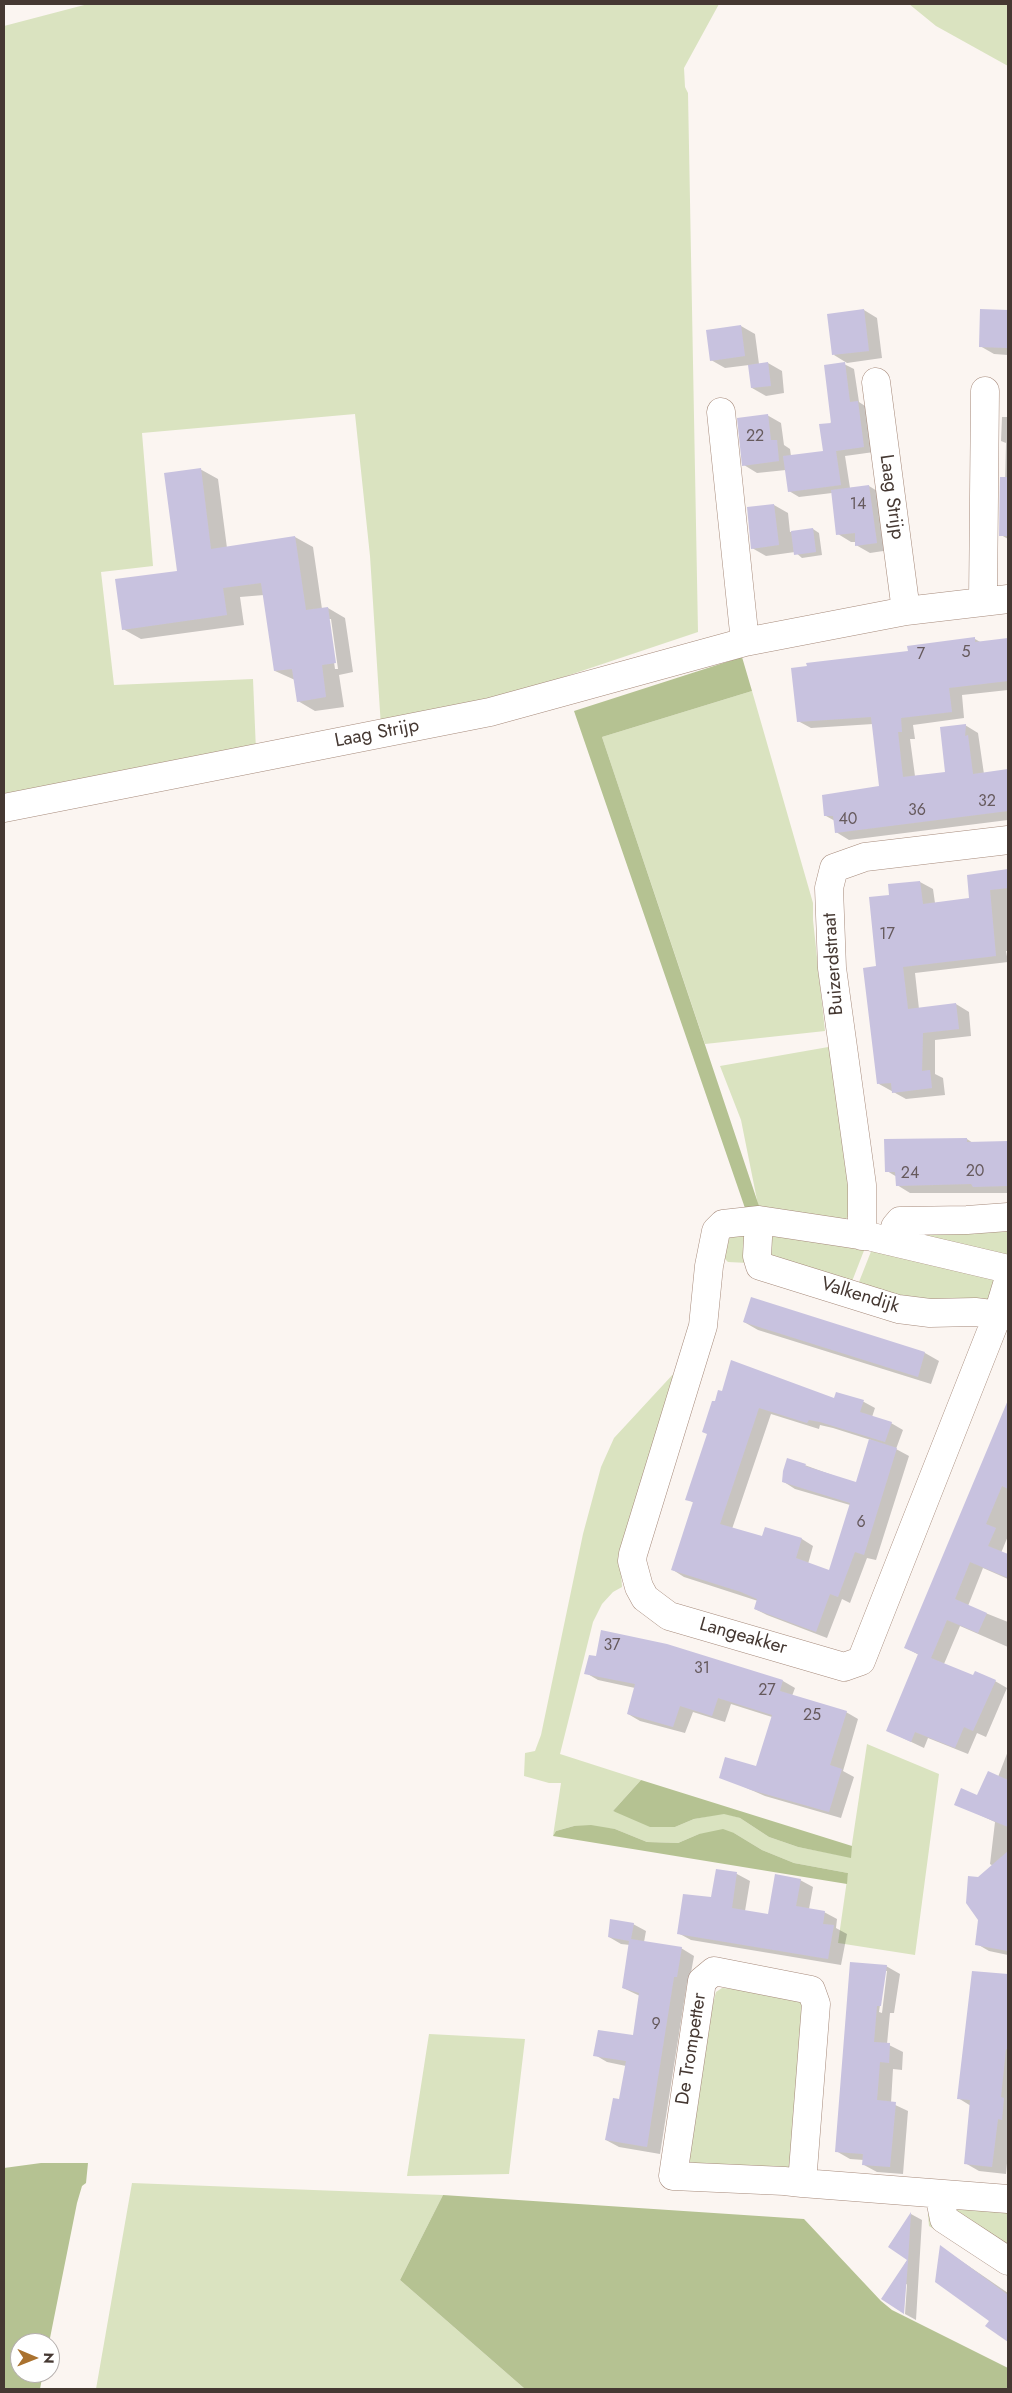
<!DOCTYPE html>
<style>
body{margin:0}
#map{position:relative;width:1012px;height:2393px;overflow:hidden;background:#fbf5f1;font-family:Jost,sans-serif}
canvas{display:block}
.frame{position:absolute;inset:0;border:5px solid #453832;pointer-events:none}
.north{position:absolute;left:10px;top:2333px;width:50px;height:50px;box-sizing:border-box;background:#fff;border:1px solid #b5afad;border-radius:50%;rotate:91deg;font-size:14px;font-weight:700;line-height:20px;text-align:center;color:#453832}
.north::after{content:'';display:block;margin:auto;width:18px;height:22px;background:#aa722f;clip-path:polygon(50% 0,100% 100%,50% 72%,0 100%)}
</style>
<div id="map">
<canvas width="1012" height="2393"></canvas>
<div class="frame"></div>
<div class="north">N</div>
</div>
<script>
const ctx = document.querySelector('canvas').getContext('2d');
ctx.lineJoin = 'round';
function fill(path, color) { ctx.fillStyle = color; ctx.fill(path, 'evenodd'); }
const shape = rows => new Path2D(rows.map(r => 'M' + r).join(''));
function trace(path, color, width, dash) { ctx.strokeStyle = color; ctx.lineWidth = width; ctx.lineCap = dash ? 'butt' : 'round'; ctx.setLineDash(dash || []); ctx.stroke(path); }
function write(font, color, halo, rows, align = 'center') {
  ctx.font = font + ' Jost,sans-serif'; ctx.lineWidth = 4.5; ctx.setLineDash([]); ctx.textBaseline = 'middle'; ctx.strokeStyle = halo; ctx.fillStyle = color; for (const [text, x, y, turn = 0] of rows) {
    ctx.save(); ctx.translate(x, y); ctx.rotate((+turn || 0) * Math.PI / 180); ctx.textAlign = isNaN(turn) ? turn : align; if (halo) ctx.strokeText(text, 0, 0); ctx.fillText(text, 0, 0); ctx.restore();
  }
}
const green = shape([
 [88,4,719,4,684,68,685,87,688,93,698,632,483,704,381,727,370,556,355,414,142,433,153,566,101,572,114,685,253,679,256,751,4,799,4,26],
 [909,4,1008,4,1008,66,936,26],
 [752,691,813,903,813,920,825,1031,705,1044,602,737],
 [834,1046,851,1191,849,1216,839,1225,760,1215,741,1120,720,1066],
 [1008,1225,1008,1260,903,1231],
 [751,1233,748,1263,728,1262,722,1256,723,1249,729,1236],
 [766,1234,865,1248,851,1284,769,1259],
 [872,1249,992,1277,995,1284,992,1306,912,1305,857,1287],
 [676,1371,623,1542,620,1557,622,1587,613,1592,602,1604,593,1622,560,1754,641,1780,613,1811,675,1827,694,1819,724,1813,740,1818,769,1837,798,1847,850,1857,867,1744,939,1774,915,1955,838,1943,848,1873,794,1863,762,1850,734,1833,699,1834,678,1843,647,1842,615,1829,574,1826,556,1831,553,1836,561,1783,549,1783,524,1776,525,1753,535,1751,541,1735,583,1534,601,1467,614,1438],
 [722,1988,749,1990,801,2002,804,2008,793,2165,785,2172,709,2166,690,2162,687,2152,712,2007,716,1992],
 [429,2034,525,2039,509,2174,407,2176],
 [132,2183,443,2195,400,2280,525,2389,96,2389],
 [931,2205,1008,2211,1008,2276,929,2226,928,2215]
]);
const forest = shape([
 [742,657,752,691,602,737,762,1215,747,1214,574,711],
 [641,1780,852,1846,851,1858,798,1847,769,1837,740,1818,724,1814,694,1819,675,1827,650,1827,613,1811],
 [591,1825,615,1829,647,1842,678,1843,699,1834,723,1829,734,1833,762,1850,794,1863,848,1873,847,1884,553,1836,556,1831,574,1826],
 [41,2163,88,2163,86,2183,82,2186,77,2203,49,2343,20,2343,20,2373,43,2373,40,2389,4,2389,4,2168],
 [443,2195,804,2219,881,2301,892,2310,1008,2368,1008,2389,525,2389,400,2280]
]);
const shadow = shape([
 [864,310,877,318,882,358,847,363,834,355],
 [981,310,1008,311,1008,355,994,354,980,346],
 [741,326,755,334,759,364,768,363,782,371,784,393,766,396,752,388,749,365,725,368,711,360],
 [844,364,854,369,859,402,868,408,874,452,845,456,850,488,869,486,882,494,890,550,870,553,856,545,856,542,851,542,838,534,832,493,799,497,789,491,786,470,757,473,744,465,767,415,781,423,784,445,790,449,791,456,824,452],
 [1002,417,1008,417,1008,539,1001,535,1005,485,1006,443,1001,441],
 [200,469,218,479,227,548,295,537,313,547,322,609,328,608,345,618,353,672,339,675,344,707,315,711,298,701,295,680,275,671,264,595,240,597,244,625,141,639,123,629,179,572],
 [328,619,331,619,338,669,335,669],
 [774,505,788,513,790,532,813,529,819,533,822,555,802,558,795,552,766,556,752,548],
 [975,639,982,643,1008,640,1008,690,962,695,964,718,913,725,915,739,910,739,915,776,946,773,965,725,978,733,984,774,1008,771,1008,820,849,840,836,832,835,821,826,816,880,787,873,724,811,728,798,721,909,652],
 [1008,871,1008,951,1006,951,1008,962,915,973,919,1009,956,1004,969,1012,971,1036,935,1040,935,1074,943,1078,945,1095,906,1099,879,1084,878,967,890,896,889,885,920,882,933,889,935,903,971,899,968,876],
 [967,1139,973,1143,1008,1142,1008,1193,910,1193,897,1185,897,1177,887,1171],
 [751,1299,925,1353,939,1361,931,1384,758,1330,744,1322],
 [837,1394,864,1402,875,1408,872,1417,891,1423,903,1430,896,1449,909,1456,876,1560,867,1558,850,1603,842,1599,827,1638,767,1615,755,1609,758,1601,684,1577,673,1570,694,1503,687,1499,708,1434,713,1402,835,1400],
 [771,1414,819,1429,820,1425,833,1428,871,1440,857,1484,788,1459,784,1482,795,1489,850,1505,830,1572,808,1564,813,1546,802,1539,765,1528,762,1538,732,1529],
 [1008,1412,1008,1536,1001,1553,1008,1556,1008,1579,983,1568,968,1606,1008,1622,1008,1647,960,1626,944,1664,974,1677,995,1681,1007,1688,986,1737,977,1733,968,1754,928,1738,924,1748,888,1731,919,1655,906,1648],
 [586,1673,783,1681,795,1688,792,1696,846,1712,858,1719,843,1771,854,1777,841,1818,765,1796,721,1777,757,1768,772,1717,731,1704,725,1722,693,1712,685,1733,640,1721,628,1714,635,1688,598,1680],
 [1008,1751,1008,1955,989,1951,977,1944,980,1920,979,1878,993,1866,990,1864,995,1822,956,1804,978,1796,998,1777],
 [717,1871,737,1874,750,1881,745,1911,769,1915,800,1880,813,1887,809,1909,824,1912,837,1919,836,1928,847,1934,841,1965,691,1940,678,1933,712,1898],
 [633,1924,646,1931,644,1942,681,1948,694,1956,689,1984,687,1983,660,2154,619,2147,606,2140,620,2100,626,2066,607,2062,595,2055,634,2036,640,1996,623,1988,630,1945,621,1944,609,1937],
 [851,1963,886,1966,900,1974,894,2013,890,2013,887,2044,903,2052,902,2070,893,2069,891,2103,908,2111,903,2174,877,2172,864,2165,864,2160,850,2159,836,2151],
 [885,1971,887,1971,882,2013,879,2012],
 [973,1973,1008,1975,1008,2152,1006,2174,979,2171,965,2163,971,2106,958,2098],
 [911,2214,922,2220,916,2320,905,2314,907,2284,883,2298,908,2259,889,2246],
 [941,2247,1008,2293,1008,2340,987,2326,991,2320]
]);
const building = shape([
 [864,309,869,351,832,355,827,314],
 [980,309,1008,310,1008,348,979,347],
 [741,325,745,356,710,361,706,330],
 [768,362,771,386,751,388,748,365],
 [845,362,850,402,858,401,864,447,836,451,841,485,788,492,783,456,823,451,819,424,831,423,824,365],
 [768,414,771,440,777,440,779,461,742,466,737,418],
 [201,468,211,549,295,536,306,610,328,607,336,663,322,665,326,697,297,702,292,669,274,671,261,583,223,588,227,615,122,630,115,579,177,571,164,473],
 [1000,477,1008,477,1008,536,999,536],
 [869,485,877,543,855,546,855,533,836,535,831,490],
 [774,504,779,545,751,549,747,507],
 [813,528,816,552,794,555,791,531],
 [975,637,975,642,1008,638,1008,681,949,688,952,712,901,718,902,732,898,732,903,777,945,772,940,727,966,724,965,736,968,735,973,774,1008,769,1008,811,835,833,833,816,824,816,822,795,879,786,871,717,797,722,791,668,807,666,806,663,908,651,907,646],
 [1008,869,1008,888,990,890,996,956,903,967,908,1009,956,1003,959,1029,923,1033,922,1071,930,1070,932,1088,892,1093,891,1083,877,1084,863,968,876,966,869,897,889,895,888,884,920,881,923,904,969,898,967,875],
 [967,1138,967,1142,1008,1141,1008,1186,973,1187,971,1184,896,1186,895,1172,885,1172,884,1139],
 [751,1297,925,1352,918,1377,743,1322],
 [731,1360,834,1398,836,1392,864,1400,860,1412,892,1422,885,1442,820,1422,809,1420,807,1423,759,1408,720,1524,762,1536,765,1527,802,1538,796,1558,829,1570,850,1503,782,1482,783,1471,787,1458,806,1464,805,1466,856,1482,869,1439,897,1448,864,1555,855,1552,838,1597,830,1594,816,1632,754,1609,757,1599,741,1592,671,1570,693,1502,685,1500,707,1434,702,1432,712,1401,715,1401,718,1390,722,1391],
 [1008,1400,1008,1489,1002,1486,986,1524,996,1528,988,1546,1008,1554,1008,1578,970,1562,955,1599,987,1613,978,1633,947,1620,931,1658,973,1675,975,1671,996,1680,973,1731,964,1727,955,1748,915,1732,911,1742,886,1731,918,1654,904,1648],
 [601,1630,667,1644,783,1680,780,1691,847,1711,830,1765,842,1769,829,1812,751,1790,719,1778,725,1757,756,1766,772,1715,718,1698,712,1716,680,1706,673,1727,627,1714,635,1684,584,1674,589,1655,596,1656],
 [988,1771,1008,1780,1008,1827,954,1805,961,1788,977,1795],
 [1008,1851,1008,1951,975,1945,978,1920,966,1903,968,1876,978,1877],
 [716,1869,737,1872,732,1908,768,1914,775,1874,801,1879,796,1906,825,1911,823,1924,834,1925,828,1959,677,1934,683,1894,711,1897],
 [610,1919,634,1923,631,1939,682,1947,677,1977,674,1977,647,2147,605,2140,613,2098,619,2099,626,2061,593,2056,598,2030,633,2035,639,1993,622,1988,629,1941,608,1937],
 [850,1962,887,1965,881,2006,877,2006,874,2042,890,2043,889,2063,880,2062,877,2100,896,2102,890,2167,862,2165,863,2154,835,2152],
 [972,1971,1008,1974,1008,2050,1006,2049,1001,2097,1004,2098,1002,2120,998,2119,992,2167,964,2164,970,2100,957,2099],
 [911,2212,908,2261,904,2314,881,2299,907,2260,888,2247],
 [940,2245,1008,2295,1008,2342,985,2326,989,2321,935,2282]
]);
const minor = shape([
 [876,382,906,611],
 [721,412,745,642],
 [983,601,985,391],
 [4,808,490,712,745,642,906,611,1008,599],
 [759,1220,757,1256,760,1266,898,1309,930,1313,975,1312,1008,1316],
 [862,1236,862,1185,832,968,829,888,834,868,865,857,1008,840],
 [893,1242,895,1227,900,1221,967,1220,1008,1217],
 [1008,1269,872,1237,759,1220,723,1224,716,1231,709,1266,703,1326,633,1554,632,1561,639,1587,645,1598,669,1616,844,1667,861,1661,998,1314,1008,1281],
 [802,2183,816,2004,811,1990,714,1971,702,1981,673,2176,784,2181,802,2183,1008,2199],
 [939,2194,944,2219,1008,2261]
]);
const numberNames = [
 ["22",755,437],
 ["14",858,505],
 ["5",966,653],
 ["7",921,655],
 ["32",987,802],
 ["36",917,811],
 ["40",848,820],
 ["17",887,935],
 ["20",975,1172],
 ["24",910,1174],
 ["6",861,1523],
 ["37",612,1646],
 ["31",702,1669],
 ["27",767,1691],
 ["25",812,1716],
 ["9",656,2025]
];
const streetNames = [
 ["Laag Strijp",891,497,82],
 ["Laag Strijp",377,734,-11],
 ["Buizerdstraat",834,964,-94],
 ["Valkendijk",860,1296,17],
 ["Langeakker",743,1637,16],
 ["De Trompetter",692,2049,-81]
];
fill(green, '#dae3c0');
fill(forest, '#b5c292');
fill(shadow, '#0003');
fill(building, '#c8c2df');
trace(minor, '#a68a7b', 29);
trace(minor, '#fff', 28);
write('16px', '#665a5d', null, numberNames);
write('19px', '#453832', '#fff', streetNames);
</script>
